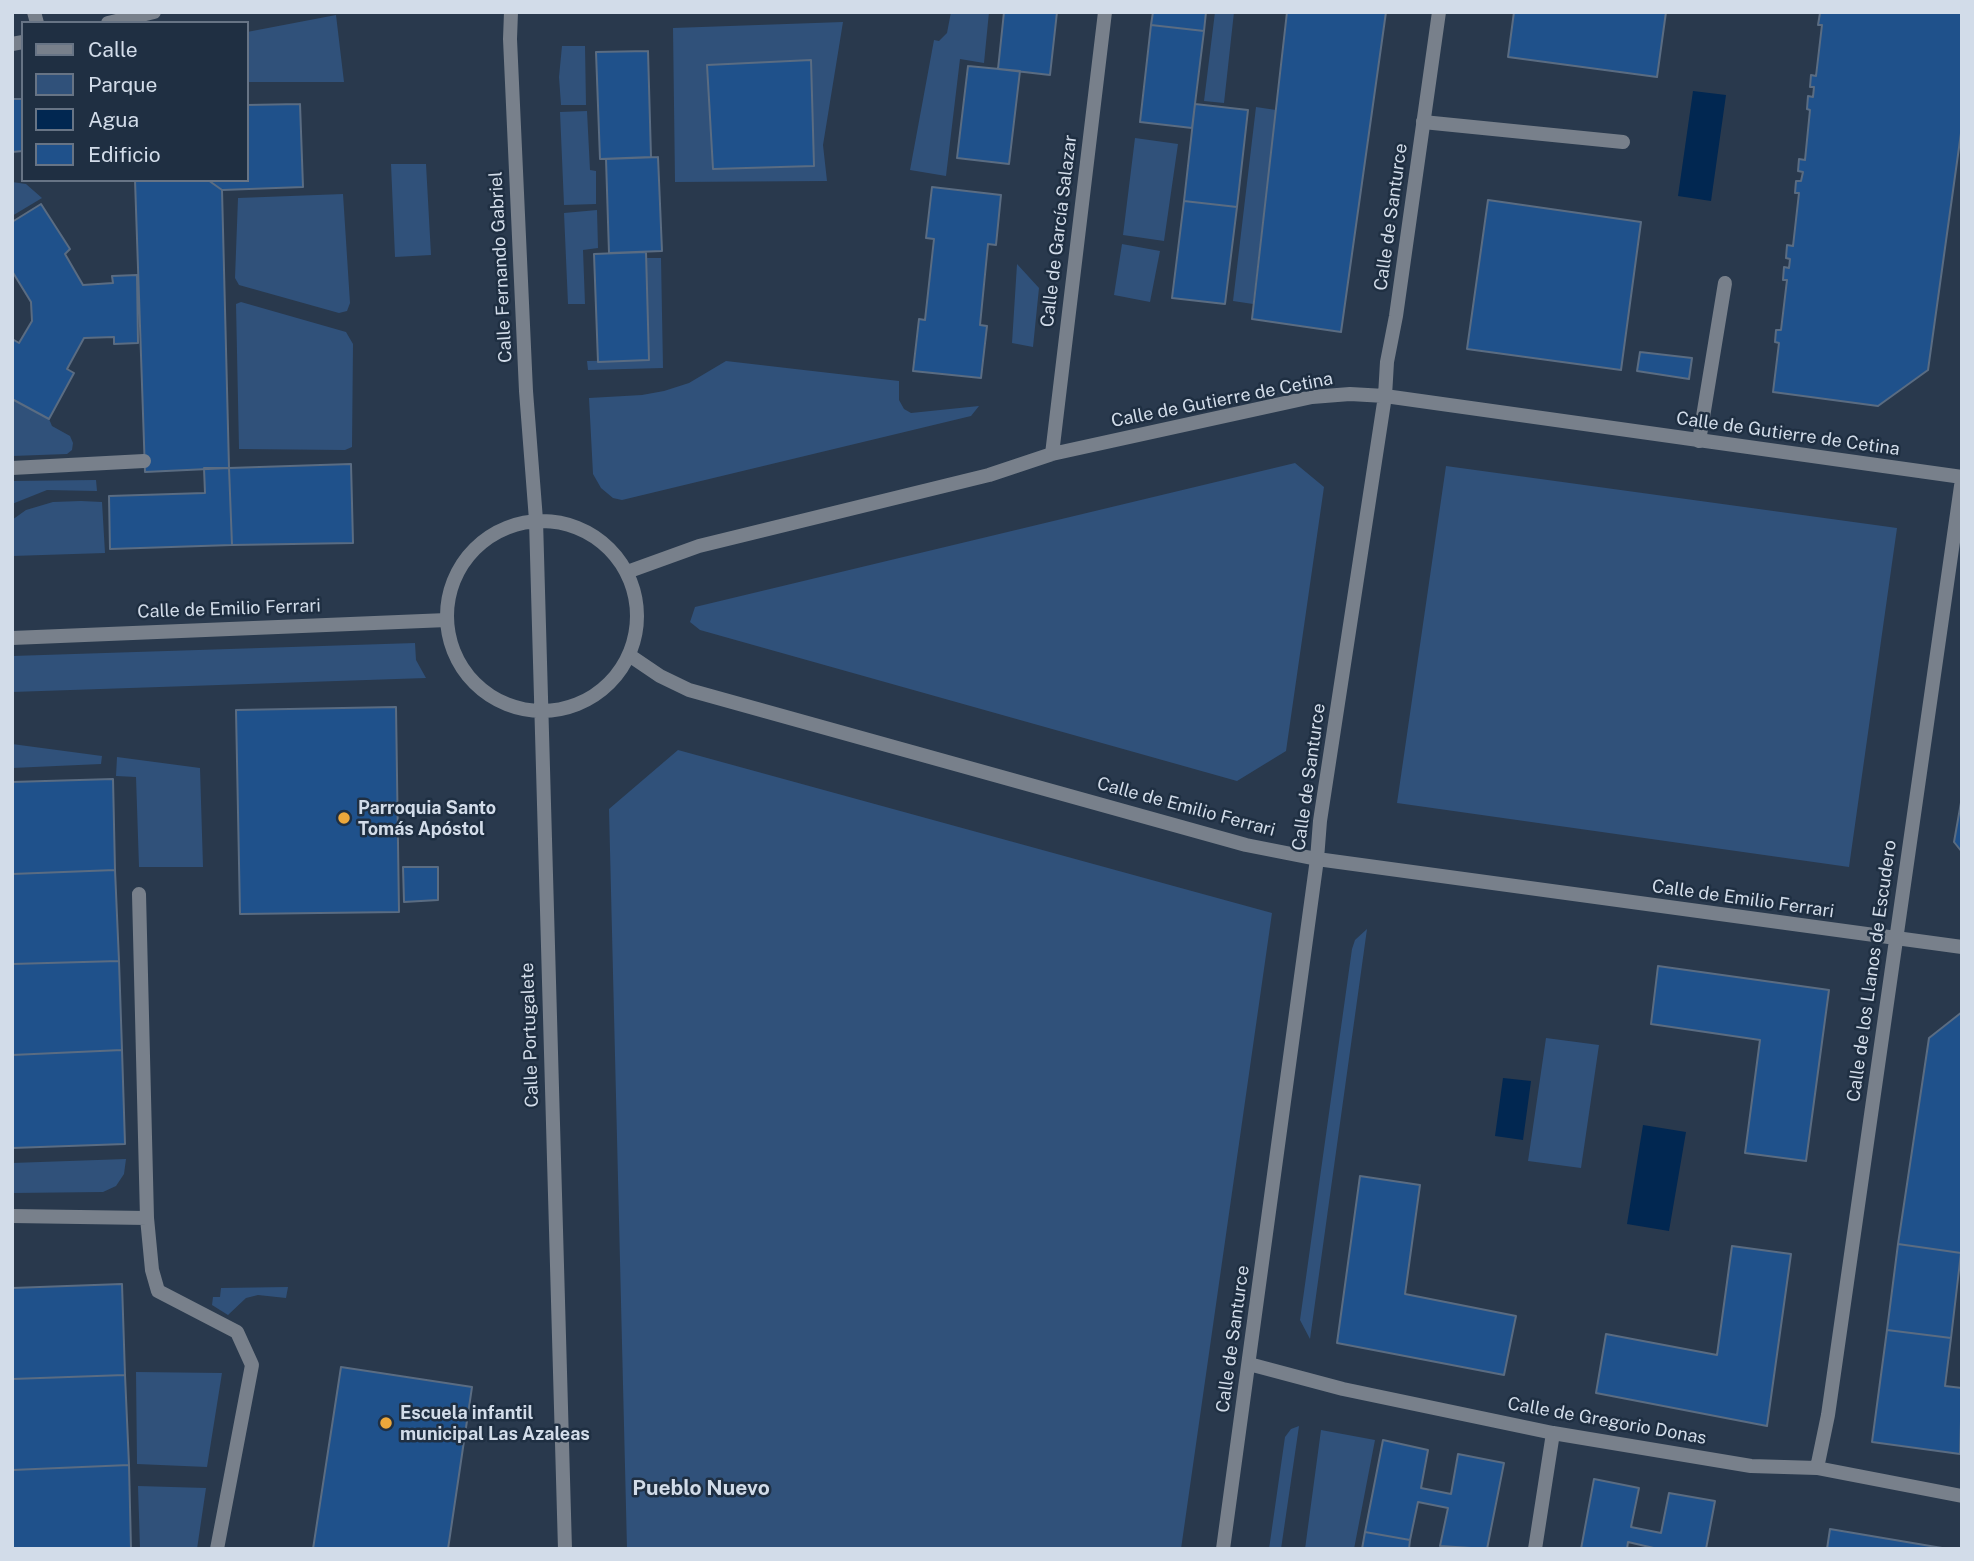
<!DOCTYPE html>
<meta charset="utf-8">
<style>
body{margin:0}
#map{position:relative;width:1974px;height:1561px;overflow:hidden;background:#29394d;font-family:"Public Sans",sans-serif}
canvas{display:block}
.frame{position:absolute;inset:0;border:14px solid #d2dce9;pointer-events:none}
.legend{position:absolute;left:21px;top:21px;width:228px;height:161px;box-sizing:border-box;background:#1f2f42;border:2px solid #677485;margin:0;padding:9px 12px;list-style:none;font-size:21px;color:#d2dce9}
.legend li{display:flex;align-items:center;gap:14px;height:35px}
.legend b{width:35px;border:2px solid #677485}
</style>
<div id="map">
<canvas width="1974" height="1561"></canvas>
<div class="frame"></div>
<ul class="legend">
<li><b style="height:9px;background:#78808b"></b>Calle</li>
<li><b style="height:19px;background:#30517a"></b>Parque</li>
<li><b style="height:19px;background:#012751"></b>Agua</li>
<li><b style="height:19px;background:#1f518b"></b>Edificio</li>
</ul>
</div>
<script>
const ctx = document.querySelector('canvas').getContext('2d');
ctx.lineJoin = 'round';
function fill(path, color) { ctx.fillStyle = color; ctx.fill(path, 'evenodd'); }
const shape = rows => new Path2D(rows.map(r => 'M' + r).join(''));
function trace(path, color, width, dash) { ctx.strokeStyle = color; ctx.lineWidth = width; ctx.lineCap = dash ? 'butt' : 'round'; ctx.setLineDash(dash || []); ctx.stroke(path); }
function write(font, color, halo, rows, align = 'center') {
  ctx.font = font + ' "Public Sans",sans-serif'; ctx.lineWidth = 5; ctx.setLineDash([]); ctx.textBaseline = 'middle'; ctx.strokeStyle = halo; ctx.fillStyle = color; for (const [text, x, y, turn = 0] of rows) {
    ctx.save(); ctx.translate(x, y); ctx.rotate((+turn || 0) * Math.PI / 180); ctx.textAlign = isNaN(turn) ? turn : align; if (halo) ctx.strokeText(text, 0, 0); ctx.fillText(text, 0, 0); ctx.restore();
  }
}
const green = shape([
 [951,12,989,12,984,63,960,59,946,176,910,170,934,40,939,41,947,33],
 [1215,12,1234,12,1224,103,1204,101],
 [336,15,344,82,247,82,247,32],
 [843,22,823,145,827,181,675,182,673,28],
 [562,46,585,46,586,105,561,105,559,77],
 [1256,107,1276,110,1253,304,1233,301],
 [587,111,590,170,596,171,596,204,564,205,560,112],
 [1135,138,1178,144,1164,241,1123,235],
 [391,164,426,164,431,255,395,257],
 [12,182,26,184,42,198,12,216],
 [343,194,350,303,347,311,339,313,239,285,235,278,238,198],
 [597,210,598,248,583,250,585,304,568,304,564,213],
 [1122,244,1160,251,1150,302,1114,295],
 [646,258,661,258,663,368,588,370,587,361,649,360],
 [1017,264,1039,288,1033,347,1012,343],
 [241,302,346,332,353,344,352,447,345,450,239,449,236,304],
 [726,361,899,381,899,400,904,409,911,413,979,406,971,416,622,500,613,498,601,488,593,474,589,398,642,395,664,391,689,383],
 [12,399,49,419,52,426,70,436,73,443,72,450,67,454,12,456],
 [1295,463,1324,487,1286,751,1237,781,700,630,690,622,695,607],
 [1446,466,1897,528,1849,867,1397,803],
 [96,480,97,491,47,490,12,504,12,481],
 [81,501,102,502,105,553,12,556,12,520,26,510,53,502],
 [415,643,416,660,426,678,12,692,12,656],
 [12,744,102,756,101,764,12,768],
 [678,750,1272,913,1181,1549,627,1549,609,809],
 [117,757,200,768,203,867,139,867,136,777,116,776],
 [1367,929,1310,1339,1300,1320,1352,949,1355,940],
 [1546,1038,1599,1045,1581,1168,1528,1161],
 [126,1159,124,1174,116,1186,103,1192,12,1193,12,1163],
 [288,1287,286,1298,258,1295,246,1298,228,1315,212,1305,213,1297,220,1297,221,1288],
 [136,1372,222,1373,207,1467,137,1464],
 [1299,1426,1281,1549,1269,1549,1285,1437,1291,1429],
 [1321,1430,1375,1440,1354,1549,1305,1549],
 [138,1486,206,1488,197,1549,140,1549]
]);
const water = shape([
 [1693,91,1726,95,1711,201,1678,196],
 [1503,1078,1531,1081,1523,1140,1495,1136],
 [1643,1125,1686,1132,1669,1231,1627,1224]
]);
const building = shape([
 [1004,12,1057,12,1050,75,998,69,1004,12],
 [1153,12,1206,12,1204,31,1151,25,1153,12],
 [1287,12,1386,12,1341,332,1252,319,1287,12],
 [1514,12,1666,12,1657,77,1508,57,1514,12],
 [1962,12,1962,126,1928,370,1878,406,1773,392,1779,343,1775,342,1776,330,1781,330,1787,280,1783,280,1784,267,1789,268,1790,259,1786,258,1787,245,1793,246,1799,193,1795,193,1796,181,1801,181,1803,172,1798,171,1799,159,1805,160,1810,110,1807,109,1808,96,1813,97,1814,87,1810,87,1811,75,1816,76,1822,25,1818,25,1820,13,1962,12],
 [1151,25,1204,31,1192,128,1140,122,1151,25],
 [648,51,651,157,600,159,596,52,648,51],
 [811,60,814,166,713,169,707,65,811,60],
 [968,66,1020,71,1009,164,957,158,968,66],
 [12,99,23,99,23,151,12,152,12,99],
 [300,104,303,187,222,190,208,180,247,180,247,105,300,104],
 [1195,104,1248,110,1237,207,1184,201,1195,104],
 [658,157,662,251,609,253,606,159,658,157],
 [135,180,208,180,222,190,229,468,145,472,135,180],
 [932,187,1001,195,996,245,988,244,980,325,987,326,981,378,913,371,919,319,925,320,934,239,926,238,932,187],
 [1488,200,1641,222,1621,370,1467,349,1488,200],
 [1184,201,1237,207,1225,304,1172,298,1184,201],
 [41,204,70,249,65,254,83,285,113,283,112,276,137,275,138,343,114,344,114,337,84,338,67,369,74,373,49,419,12,399,12,343,14,340,19,343,32,321,31,302,12,271,12,222,41,204],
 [646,252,649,360,598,362,594,254,646,252],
 [1640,352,1692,358,1689,379,1637,371,1640,352],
 [351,464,353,543,232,545,229,468,351,464],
 [204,468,229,468,232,545,110,549,109,496,205,493,204,468],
 [396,707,399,912,240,914,236,710,396,707],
 [113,779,115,870,12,874,12,782,113,779],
 [1962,797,1962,852,1954,842,1962,797],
 [403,867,438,867,438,900,404,902,403,867],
 [115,870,119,961,12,964,12,874,115,870],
 [119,961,122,1050,12,1055,12,964,119,961],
 [1658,966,1829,990,1806,1161,1745,1153,1760,1040,1651,1024,1658,966],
 [1962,1012,1962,1252,1961,1253,1898,1244,1929,1038,1962,1012],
 [122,1050,125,1144,12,1148,12,1055,122,1050],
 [1360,1176,1420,1185,1405,1294,1516,1316,1504,1375,1337,1343,1360,1176],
 [1898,1244,1961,1253,1951,1338,1887,1330,1898,1244],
 [1732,1246,1791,1254,1767,1426,1596,1393,1606,1334,1717,1355,1732,1246],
 [122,1284,125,1375,12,1379,12,1288,122,1284],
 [1887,1330,1951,1338,1945,1386,1962,1388,1960,1454,1872,1442,1887,1330],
 [341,1367,472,1387,448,1549,313,1549,341,1367],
 [125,1375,129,1465,12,1470,12,1379,125,1375],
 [1383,1440,1428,1450,1421,1488,1451,1494,1458,1454,1504,1463,1487,1549,1440,1546,1448,1508,1418,1502,1410,1540,1365,1532,1383,1440],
 [129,1465,131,1549,12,1549,12,1470,129,1465],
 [1594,1479,1639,1488,1631,1527,1661,1533,1669,1493,1715,1501,1706,1549,1658,1549,1628,1542,1627,1549,1581,1549,1594,1479],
 [1830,1529,1948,1549,1827,1549,1830,1529],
 [1365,1532,1410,1540,1409,1549,1362,1549,1365,1532]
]);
const service = shape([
 [1423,122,1623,142],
 [1699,441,1725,283],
 [12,468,144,461],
 [139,894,147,1218],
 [12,1216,147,1218,152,1270,158,1291,237,1332,252,1365,217,1549]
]);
const pedestrian = shape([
 [12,638,447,620]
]);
const minor = shape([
 [34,12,37,23],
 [511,12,510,39,526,391,536,520,565,1549],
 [108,23,154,12],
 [12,44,23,42],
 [1052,454,1105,12],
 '447 616a95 95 0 1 1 190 0a95 95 0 1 1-190 0Z',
 [627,572,699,546,989,475,1052,454,1312,397,1350,394,1385,396,1962,477],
 [629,655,660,676,689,690,1246,845,1317,859,1962,947],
 [1249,1364,1343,1389,1553,1433,1751,1466,1817,1468,1962,1496],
 [1817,1468,1828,1415,1962,479],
 [1223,1549,1317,859,1320,821,1385,396,1387,362,1396,316,1439,12],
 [1535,1549,1553,1433]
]);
const markers = [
 [344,818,7,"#eda83b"],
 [386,1423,7,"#eda83b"]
];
const streetNames = [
 ["Calle de Santurce",1391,217,-82],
 ["Calle de García Salazar",1059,231,-83],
 ["Calle Fernando Gabriel",501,267,-93],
 ["Calle de Gutierre de Cetina",1222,400,-11],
 ["Calle de Gutierre de Cetina",1788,434,8],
 ["Calle de Emilio Ferrari",229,609,-2],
 ["Calle de Santurce",1309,777,-82],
 ["Calle de Emilio Ferrari",1186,807,15],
 ["Calle de Emilio Ferrari",1743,899,8],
 ["Calle de los Llanos de Escudero",1872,971,-82],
 ["Calle Portugalete",530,1035,-92],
 ["Calle de Santurce",1233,1339,-82],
 ["Calle de Gregorio Donas",1607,1421,10]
];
const poiNames = [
 ["Parroquia Santo",358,808],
 ["Tomás Apóstol",358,829],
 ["Escuela infantil",400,1413],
 ["municipal Las Azaleas",400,1434]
];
const quarterNames = [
 ["Pueblo Nuevo",701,1489]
];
fill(green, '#30517a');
fill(water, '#012751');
fill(building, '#1f518b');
trace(building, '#5a6c82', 2);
trace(service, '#78808b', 14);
trace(pedestrian, '#78808b', 14);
trace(minor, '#78808b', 14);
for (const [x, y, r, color] of markers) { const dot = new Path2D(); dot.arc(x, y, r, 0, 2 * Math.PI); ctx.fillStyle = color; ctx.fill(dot); trace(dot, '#1f2f42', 2.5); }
write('18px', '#d2dce9', '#1f2f42', streetNames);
write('bold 18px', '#d2dce9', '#1f2f42', poiNames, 'left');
write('bold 21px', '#d2dce9', '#1f2f42', quarterNames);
</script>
